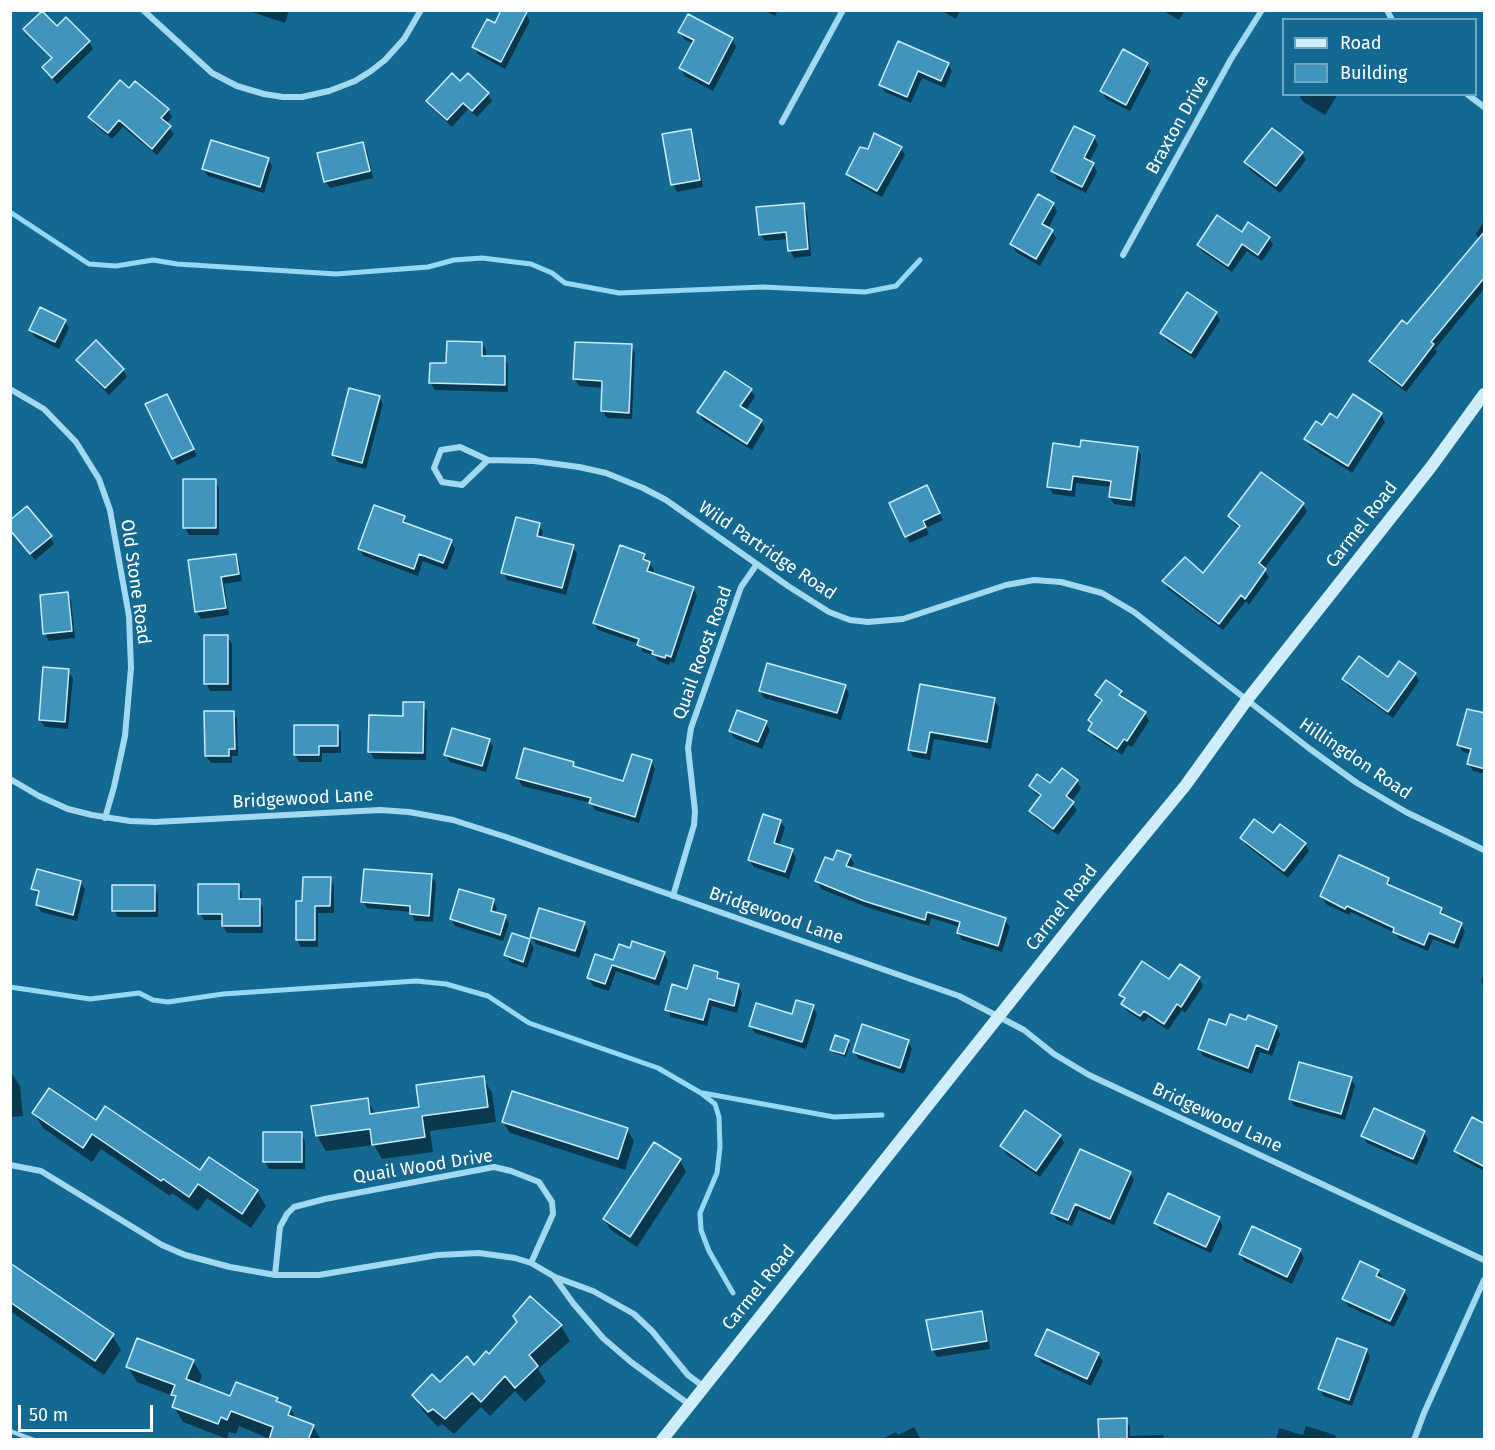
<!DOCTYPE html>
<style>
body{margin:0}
#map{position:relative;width:1495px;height:1450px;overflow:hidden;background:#146992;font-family:"Fira Sans",sans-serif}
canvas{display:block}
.frame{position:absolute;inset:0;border:12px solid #fff;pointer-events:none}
.legend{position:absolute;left:1282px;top:18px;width:195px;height:78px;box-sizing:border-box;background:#146992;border:2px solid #72a5be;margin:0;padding:8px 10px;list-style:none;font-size:18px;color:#fff}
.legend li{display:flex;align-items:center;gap:12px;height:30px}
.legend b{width:30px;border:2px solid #72a5be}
.scale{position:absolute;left:18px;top:1405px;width:135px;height:27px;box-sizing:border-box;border:3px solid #fff;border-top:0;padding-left:8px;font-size:18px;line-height:21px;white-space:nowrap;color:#fff;-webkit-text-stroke:4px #146992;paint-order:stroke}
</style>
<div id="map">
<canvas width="1495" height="1450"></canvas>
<div class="frame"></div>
<ul class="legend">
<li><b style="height:8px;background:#d0edfc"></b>Road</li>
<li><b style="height:16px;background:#4195bc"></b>Building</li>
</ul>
<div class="scale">50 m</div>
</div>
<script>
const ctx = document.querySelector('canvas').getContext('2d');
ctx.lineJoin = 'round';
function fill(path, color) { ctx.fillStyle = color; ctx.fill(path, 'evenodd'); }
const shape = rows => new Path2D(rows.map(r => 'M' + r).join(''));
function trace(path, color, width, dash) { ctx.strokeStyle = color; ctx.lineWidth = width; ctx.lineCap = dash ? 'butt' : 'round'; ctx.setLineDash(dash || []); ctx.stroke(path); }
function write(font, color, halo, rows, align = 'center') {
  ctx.font = font + ' "Fira Sans",sans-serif'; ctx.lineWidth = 5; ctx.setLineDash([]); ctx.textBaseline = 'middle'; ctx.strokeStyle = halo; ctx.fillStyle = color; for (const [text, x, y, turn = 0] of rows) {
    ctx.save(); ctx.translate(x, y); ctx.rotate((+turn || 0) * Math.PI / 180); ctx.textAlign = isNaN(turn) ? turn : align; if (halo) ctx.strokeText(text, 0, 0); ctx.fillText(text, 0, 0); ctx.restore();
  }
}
const shadow = shape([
 [246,10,289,10,285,23],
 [519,10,526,14,530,21,505,69,478,54,474,47,495,25],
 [763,10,778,10,775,16],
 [940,10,960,10,956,19],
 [1162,10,1185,10,1179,20],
 [57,28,89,42,93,49,57,84,44,68,52,59,30,36,25,29],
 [680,32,732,39,736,47,713,91,685,76,681,68,693,44,684,39],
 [899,43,948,64,952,71,945,88,922,78,911,103,885,92,881,85],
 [1147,64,1151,71,1130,111,1106,99,1102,91],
 [460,83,488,94,492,101,477,117,468,109,452,127,432,108,427,101],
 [129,90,168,110,172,117,166,124,174,134,157,155,123,127,112,139,94,124,90,117],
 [1299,94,1338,94,1325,115,1302,101],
 [690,131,694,138,703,187,677,192,673,184],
 [1094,137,1098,145,1089,162,1093,164,1097,172,1086,193,1057,179,1053,171],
 [363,144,367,151,373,178,330,188,325,181],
 [901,148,905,155,882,197,852,181,848,174,869,151],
 [1302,153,1306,160,1280,193,1250,170,1246,162],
 [268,159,272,166,264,193,208,176,203,169],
 [803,204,807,212,811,256,794,258,790,250,788,239,765,241,760,234],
 [1053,204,1057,211,1048,229,1052,231,1056,238,1040,266,1016,252,1011,244],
 [1484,221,1484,289,1435,349,1437,352,1406,392,1375,368,1371,361,1407,326,1479,239,1476,234],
 [1242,234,1269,238,1273,245,1262,261,1247,251,1232,272,1203,252,1198,245],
 [1216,313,1220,320,1195,359,1166,340,1162,333],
 [65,321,69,328,59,349,35,337,31,330],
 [96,342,123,370,127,377,109,395,82,367,78,360],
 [482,343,486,350,486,358,504,358,508,365,508,392,435,390,431,383,448,364],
 [631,346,635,353,632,419,607,418,602,410,603,388,579,386,575,379],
 [751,390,755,397,745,411,761,421,765,428,752,450,703,420,699,413],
 [379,397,383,404,366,469,338,462,333,455],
 [1353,397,1381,414,1385,422,1352,473,1310,446,1306,439,1323,427,1338,420],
 [171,403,197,456,177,465,173,458],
 [1082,448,1137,448,1141,455,1135,507,1114,504,1110,497,1111,487,1076,483,1075,497,1053,494,1049,487],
 [215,481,219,488,219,535,189,535,185,528],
 [931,494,943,520,926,528,929,534,910,543,906,536],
 [1303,504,1307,512,1264,569,1269,577,1249,605,1246,601,1223,630,1168,589,1164,581,1203,575,1240,528,1234,524,1230,516],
 [404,518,409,526,451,541,455,549,447,570,423,561,418,576,364,556,359,549],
 [539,525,543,532,541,538,573,547,577,554,566,595,507,580,503,572],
 [12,532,50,537,54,544,35,560],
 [235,555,239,562,242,581,224,584,229,615,201,619,196,611],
 [644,555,654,570,652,574,693,588,697,595,674,663,670,662,669,665,658,661,655,656,643,652,639,644,598,630,594,622],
 [67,594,71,601,75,638,49,641,45,634,41,596],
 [227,636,232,644,232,691,210,691,206,683],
 [68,671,73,678,68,729,45,727,40,720],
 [1415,674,1419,681,1393,718,1348,686,1344,679,1388,679],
 [845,686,849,694,841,720,764,698,760,691],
 [921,686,994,700,999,707,991,749,934,739,930,760,913,757,909,749],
 [1121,692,1125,699,1145,713,1149,721,1132,747,1128,745,1122,755,1094,737,1090,730,1093,725,1090,720,1101,703,1097,695],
 [423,704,427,711,426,760,374,759,370,751,405,718],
 [233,712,237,719,238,756,232,756,232,763,211,763,206,756,206,713],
 [1484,715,1484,774,1473,771,1469,764,1471,754,1463,752,1459,745],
 [766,723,770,730,762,749,734,738,730,731],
 [337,726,341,733,341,753,322,753,322,762,299,762,295,755],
 [489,740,493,747,486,772,450,762,446,755],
 [651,761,655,769,639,823,595,810,591,803,522,786,518,778,573,763,577,769,624,783],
 [1062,770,1077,781,1081,789,1071,802,1077,810,1058,835,1035,818,1031,811,1041,798,1035,793,1030,786,1050,785],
 [780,821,785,828,779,846,792,851,796,858,789,879,754,867,749,860],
 [1273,836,1305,844,1309,851,1288,878,1246,845,1242,838],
 [850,856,854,864,851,869,1005,920,1010,927,1002,952,962,940,958,933,960,927,931,918,929,926,869,908,821,889,817,881,834,862],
 [431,875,436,883,433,922,415,921,411,912,367,908,363,901],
 [330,879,334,886,334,913,318,913,318,947,301,947,297,940,304,902],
 [1388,879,1392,887,1441,909,1446,918,1461,924,1465,931,1458,949,1433,939,1428,951,1399,939,1395,933,1351,912,1349,915,1326,904,1321,896],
 [80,882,85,889,77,921,41,912,37,905,39,897,33,889],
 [154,886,158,894,158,917,118,917,114,910],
 [238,886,242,893,242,901,259,901,263,908,263,933,227,933,223,926,223,920,204,920,200,913],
 [493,901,497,908,495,914,505,917,509,924,503,941,455,926,451,919],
 [584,923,588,931,579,958,536,944,532,937],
 [529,940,534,948,527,968,510,962,506,955],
 [631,950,664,953,668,961,659,986,616,971,609,991,593,986,589,978],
 [1180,966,1199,978,1203,986,1185,1013,1182,1010,1168,1030,1148,1017,1144,1022,1127,1011,1121,995,1170,981],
 [717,973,721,980,738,986,742,993,737,1013,712,1006,707,1026,671,1017,667,1009,688,991],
 [1484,973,1484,987,1481,981],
 [813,1007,817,1014,806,1049,755,1033,751,1026,793,1016],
 [1247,1022,1276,1027,1280,1034,1272,1056,1260,1052,1252,1074,1203,1056,1199,1049,1227,1027],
 [848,1041,850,1044,846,1057,834,1053,832,1050],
 [908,1042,912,1049,904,1074,859,1059,854,1052],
 [10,1071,20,1086,23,1116,10,1117],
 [483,1078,492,1093,496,1122,430,1131,433,1152,382,1159,374,1145,326,1151,317,1136,313,1107,367,1100,376,1115,421,1108],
 [1351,1079,1355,1086,1345,1120,1294,1106,1290,1098],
 [34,1113,97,1122,200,1172,257,1191,266,1206,251,1228,207,1198,198,1211,172,1193,170,1196,101,1149,92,1162,43,1128],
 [503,1122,627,1130,634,1141,625,1170,510,1133],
 [1484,1125,1484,1171,1460,1158,1456,1151],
 [1424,1132,1428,1140,1417,1165,1367,1143,1363,1136],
 [301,1133,305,1141,305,1169,269,1169,265,1162],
 [1060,1136,1064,1143,1040,1177,1006,1154,1002,1146],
 [680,1160,686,1172,637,1247,611,1230,604,1219],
 [1130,1173,1134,1180,1114,1225,1079,1210,1072,1226,1057,1220,1053,1213],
 [1219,1219,1223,1226,1211,1253,1160,1230,1156,1222],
 [1300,1250,1304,1258,1292,1284,1244,1261,1240,1254],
 [10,1265,112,1335,121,1350,104,1375,10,1311],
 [1378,1271,1383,1278,1381,1280,1404,1291,1408,1298,1394,1327,1348,1306,1344,1298],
 [530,1298,561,1326,570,1341,538,1369,546,1382,525,1402,515,1391,490,1416,481,1407,454,1434,442,1424,438,1427,423,1411,414,1395,474,1367,488,1356,519,1323],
 [981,1312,985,1319,990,1349,937,1357,933,1350,928,1321],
 [1366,1350,1370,1357,1352,1406,1324,1396,1320,1389],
 [1098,1354,1103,1361,1091,1386,1041,1362,1037,1355],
 [193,1361,202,1376,198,1385,231,1397,277,1399,280,1404,290,1408,297,1420,313,1426,321,1440,272,1440,239,1426,236,1434,229,1432,227,1439,183,1422,174,1407,176,1400,173,1396,137,1382,128,1367],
 [1126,1420,1130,1427,1130,1436,1163,1435,1165,1440,1100,1440],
 [1306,1426,1335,1435,1337,1440,1276,1440,1279,1428,1303,1435],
 [914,1427,921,1440,880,1440,896,1432,898,1435]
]);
const stream = shape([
 [10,212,89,264,116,266,153,260,177,264,336,274,428,267,454,260,482,258,531,264,552,273,565,283,619,293,763,287,865,292,896,286,920,260],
 [10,987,90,999,139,993,153,1000,168,1002,223,994,416,981,446,984,488,996,529,1023,658,1068,701,1093,715,1104,719,1117,720,1147,717,1173,700,1213,701,1230,709,1251,733,1293],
 [703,1093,834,1117,882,1115]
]);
const building = shape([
 [501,10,528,10,501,62,472,47,487,19,495,23,501,10],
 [42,11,57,26,66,17,90,41,52,78,42,67,52,58,23,29,42,11],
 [688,14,733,38,709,84,679,68,694,40,678,32,688,14],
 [898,41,949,63,941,81,918,71,907,97,879,85,898,41],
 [1123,49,1148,63,1126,105,1100,91,1123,49],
 [452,73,460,81,468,73,489,93,472,111,463,103,447,120,426,101,452,73],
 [120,80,129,88,135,81,169,109,161,118,171,126,152,149,119,120,108,133,88,117,120,80],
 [1074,126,1095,136,1084,158,1094,163,1082,187,1051,171,1074,126],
 [1272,128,1303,152,1276,186,1244,162,1272,128],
 [691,129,700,180,671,185,662,134,691,129],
 [874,133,902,147,877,191,846,174,860,147,868,149,874,133],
 [211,140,269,158,260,187,202,169,211,140],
 [363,142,370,171,324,182,317,153,363,142],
 [1038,194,1054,203,1042,224,1053,230,1036,259,1010,244,1038,194],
 [804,203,808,249,788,251,786,232,759,235,756,207,804,203],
 [1217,215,1242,232,1248,222,1270,237,1258,255,1242,244,1228,266,1197,245,1217,215],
 [1485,231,1485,277,1431,342,1434,344,1402,386,1369,361,1402,320,1407,324,1485,231],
 [1187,292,1217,312,1191,353,1160,333,1187,292],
 [40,307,66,320,55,342,29,330,40,307],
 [96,340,124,369,105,388,76,360,96,340],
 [447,341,482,342,482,356,505,356,505,385,429,383,430,363,446,363,447,341],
 [575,342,632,344,629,413,601,411,602,381,573,379,575,342],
 [725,371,752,389,740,406,762,420,747,444,697,412,725,371],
 [349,388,380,396,362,463,332,455,349,388],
 [167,394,194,449,172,459,145,404,167,394],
 [1353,394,1382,413,1348,466,1304,439,1316,421,1322,425,1330,413,1337,418,1353,394],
 [1081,440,1138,447,1131,500,1109,497,1111,481,1073,476,1071,490,1047,487,1053,443,1080,447,1081,440],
 [1261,472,1304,503,1259,563,1266,569,1245,599,1241,595,1219,624,1162,581,1185,557,1203,573,1240,526,1228,516,1261,472],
 [183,479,216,479,216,528,183,528,183,479],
 [927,485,940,513,923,521,926,527,905,537,889,503,927,485],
 [374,505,405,516,403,522,452,540,443,563,419,554,414,569,358,549,374,505],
 [27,506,52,536,30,554,10,530,10,520,27,506],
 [516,517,540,523,537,536,574,545,562,588,501,573,516,517],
 [620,545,645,554,643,559,650,562,647,571,694,587,671,657,666,655,665,658,652,654,653,651,637,645,639,639,593,623,620,545],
 [236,554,239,574,221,577,226,608,195,612,188,560,236,554],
 [68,592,72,631,43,634,40,595,68,592],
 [204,635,228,635,228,684,204,684,204,635],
 [1359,656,1388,677,1399,661,1416,673,1388,712,1342,679,1359,656],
 [767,663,846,685,837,713,759,691,767,663],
 [43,667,69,669,65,722,39,720,43,667],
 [1106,680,1122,691,1119,695,1146,712,1127,741,1124,739,1117,749,1088,730,1092,723,1088,720,1102,700,1095,695,1106,680],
 [920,684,995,698,987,742,930,732,926,753,908,750,920,684],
 [403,702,424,702,423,753,368,752,369,715,403,716,403,702],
 [1467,709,1485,713,1485,769,1467,764,1471,749,1457,745,1467,709],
 [737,710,767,721,758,742,729,731,737,710],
 [204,711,234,711,235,749,229,749,229,756,205,756,204,711],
 [294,725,338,725,338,746,319,746,319,755,294,755,294,725],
 [452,728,490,739,482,766,444,755,452,728],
 [524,748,574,762,573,766,623,781,632,754,652,760,635,817,589,803,591,798,516,778,524,748],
 [1062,768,1078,780,1066,796,1074,802,1053,829,1029,811,1041,795,1029,786,1037,774,1050,783,1062,768],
 [763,814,781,820,774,843,793,849,785,872,748,860,763,814],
 [1254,819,1273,833,1280,824,1306,843,1284,871,1240,838,1254,819],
 [837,850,851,855,846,866,1006,918,998,946,957,933,960,922,927,912,925,920,864,901,815,881,825,857,833,860,837,850],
 [1339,855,1389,878,1387,884,1442,908,1440,913,1462,923,1454,943,1429,933,1424,945,1393,932,1394,928,1347,906,1345,909,1320,896,1339,855],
 [37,869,81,881,73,915,36,905,39,891,31,889,37,869],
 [364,869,432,874,429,916,410,914,410,906,361,902,364,869],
 [303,877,331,877,330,906,315,906,315,940,296,940,296,901,302,901,303,877],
 [198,884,239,884,239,899,260,899,260,926,222,926,222,914,198,914,198,884],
 [112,885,155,885,155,911,112,911,112,885],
 [459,889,494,899,491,911,506,915,500,935,450,919,459,889],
 [539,908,585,922,575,951,530,937,539,908],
 [512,933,530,939,523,962,504,955,512,933],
 [632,941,665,952,655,979,612,965,605,984,587,978,595,954,613,960,619,944,630,948,632,941],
 [1142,961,1169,979,1180,964,1200,977,1181,1007,1177,1004,1164,1024,1144,1011,1140,1016,1121,1004,1125,998,1119,995,1142,961],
 [694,965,718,972,717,978,739,984,734,1006,709,999,703,1020,665,1010,672,984,687,989,694,965],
 [796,1000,814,1005,802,1042,749,1026,756,1003,792,1014,796,1000],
 [1230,1014,1246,1020,1248,1015,1277,1026,1268,1050,1256,1045,1248,1068,1198,1049,1209,1019,1226,1025,1230,1014],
 [862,1024,909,1040,900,1068,853,1052,862,1024],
 [835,1035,849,1040,844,1054,830,1050,835,1035],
 [1299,1062,1352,1077,1341,1114,1289,1099,1299,1062],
 [484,1076,488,1107,422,1116,425,1137,372,1145,370,1129,316,1136,311,1106,368,1098,370,1114,419,1107,416,1085,484,1076],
 [49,1088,96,1120,105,1106,200,1170,209,1157,258,1190,242,1214,198,1184,189,1197,163,1179,161,1181,92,1134,83,1148,32,1113,49,1088],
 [512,1091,628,1128,618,1159,502,1122,512,1091],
 [1374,1108,1425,1131,1413,1159,1361,1136,1374,1108],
 [1025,1110,1061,1135,1036,1171,1000,1146,1025,1110],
 [1472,1117,1485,1124,1485,1167,1454,1151,1472,1117],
 [263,1132,302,1132,302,1162,263,1162,263,1132],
 [654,1142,681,1159,630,1237,603,1219,654,1142],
 [1080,1149,1131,1172,1110,1219,1075,1204,1068,1220,1051,1213,1080,1149],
 [1168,1193,1220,1217,1206,1247,1154,1223,1168,1193],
 [1252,1226,1301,1249,1287,1277,1239,1254,1252,1226],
 [1360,1261,1379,1270,1376,1276,1405,1290,1390,1321,1342,1299,1360,1261],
 [10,1263,114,1334,95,1361,10,1302,10,1263],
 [530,1296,562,1325,529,1355,538,1366,515,1388,505,1376,481,1402,472,1393,445,1419,433,1409,428,1412,412,1395,432,1374,440,1382,467,1356,474,1365,486,1351,489,1354,517,1322,513,1316,530,1296],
 [982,1311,987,1341,932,1350,926,1320,982,1311],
 [1047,1329,1099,1353,1087,1379,1035,1355,1047,1329],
 [137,1338,194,1360,186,1379,230,1396,236,1382,278,1398,276,1401,291,1407,288,1415,314,1425,308,1440,269,1440,273,1427,231,1411,227,1420,221,1417,218,1424,172,1407,176,1396,171,1395,175,1385,126,1367,137,1338],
 [1337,1338,1367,1349,1349,1400,1318,1389,1337,1338],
 [1127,1418,1127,1440,1099,1440,1098,1419,1127,1418]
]);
const service = shape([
 [10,1431,34,1440]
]);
const minor = shape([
 [143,10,212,73,237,86,264,94,283,97,302,97,329,91,355,81,371,71,385,60,404,39,421,10],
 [1387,10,1392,20],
 [1467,94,1484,107],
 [782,122,843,10],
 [1123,255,1231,59,1262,10],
 [10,389,44,409,76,442,99,479,110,510,129,616,131,668,125,736,114,787,105,818],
 [488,460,462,485,442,482,434,468,441,450,460,447,488,460,534,461,579,467,606,473,643,488,666,500,788,586,829,612,850,620,868,622,903,619,1006,585,1034,580,1061,582,1102,593,1134,612,1310,749,1357,783,1406,812,1484,850],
 [10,779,39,796,68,809,92,815,130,821,155,822,380,810,409,812,453,820,506,837,959,996,1024,1030,1054,1054,1089,1075,1484,1260],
 [673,896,694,825,695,811,688,748,691,728,741,587,757,564],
 [10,1165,41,1171,162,1245,185,1255,230,1267,275,1275,319,1275,438,1255,479,1253,515,1258,531,1263,555,1277,593,1291,634,1314,652,1331,688,1375,704,1387],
 [275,1275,280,1227,287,1214,294,1207,325,1199,494,1167,511,1171,539,1182,552,1202,553,1214,531,1263],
 [555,1278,573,1303,603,1338,631,1362,690,1405],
 [1414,1440,1424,1413,1484,1280]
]);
const secondary = shape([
 [662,1440,1096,894,1185,786,1247,700,1431,467,1484,394]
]);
const streetNames = [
 ["Braxton Drive",1178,125,-61],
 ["Carmel Road",1362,525,-52],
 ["Wild Partridge Road",767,551,34],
 ["Old Stone Road",135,582,82],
 ["Quail Roost Road",703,653,-70],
 ["Hillingdon Road",1355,759,34],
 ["Bridgewood Lane",303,799,-3],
 ["Carmel Road",1062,908,-52],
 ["Bridgewood Lane",776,916,19],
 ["Bridgewood Lane",1217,1118,25],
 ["Quail Wood Drive",423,1167,-9],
 ["Carmel Road",759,1288,-51]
];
fill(shadow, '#0007');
trace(stream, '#94d8f4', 5);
fill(building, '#4195bc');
trace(building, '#c9ecfc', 1.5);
trace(service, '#a2d9f1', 4.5);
trace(minor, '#a2d9f1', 6);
trace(secondary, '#d0edfc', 12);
write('18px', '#fff', '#146992', streetNames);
</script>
